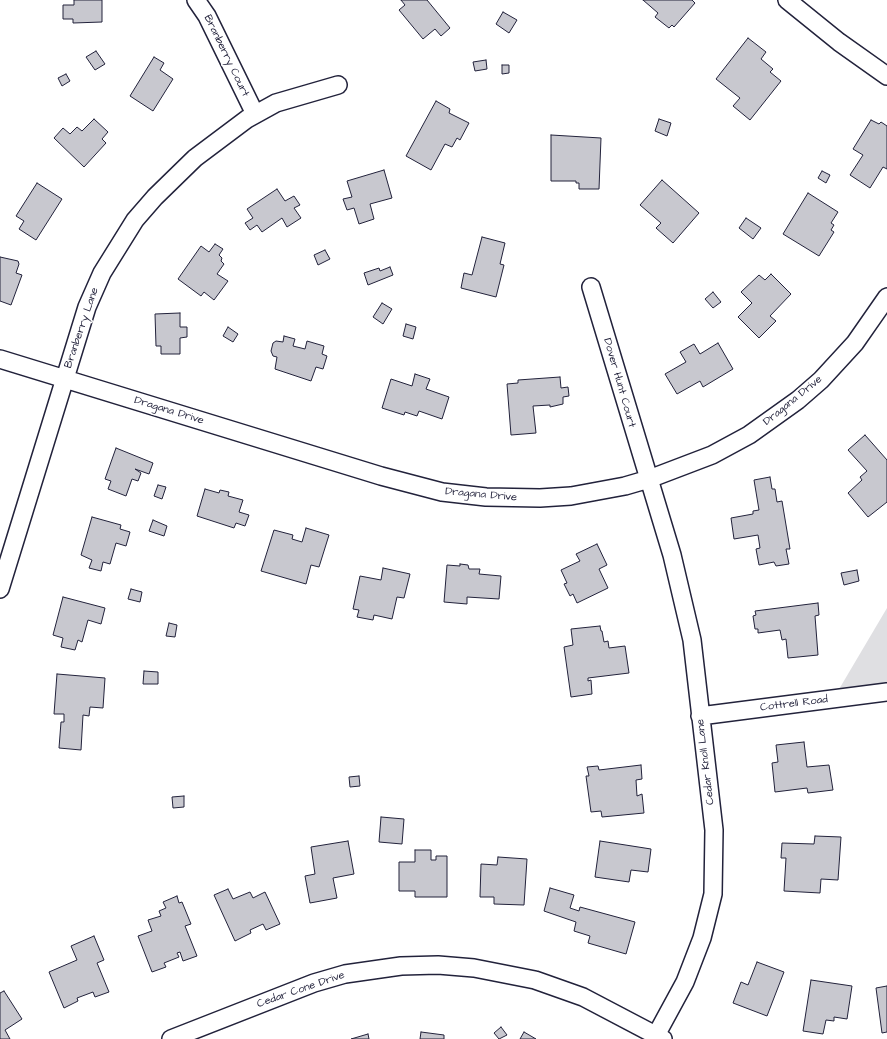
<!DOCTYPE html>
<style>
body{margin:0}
canvas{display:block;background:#fff}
</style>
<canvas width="887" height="1039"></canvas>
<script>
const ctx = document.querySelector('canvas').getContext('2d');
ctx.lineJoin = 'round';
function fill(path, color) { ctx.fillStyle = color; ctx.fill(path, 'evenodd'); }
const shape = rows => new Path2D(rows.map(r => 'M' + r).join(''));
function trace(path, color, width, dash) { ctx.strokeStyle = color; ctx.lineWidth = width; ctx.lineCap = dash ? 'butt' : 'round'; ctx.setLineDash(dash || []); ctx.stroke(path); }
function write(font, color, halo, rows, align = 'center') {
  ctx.font = font + ' "Architects Daughter",sans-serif'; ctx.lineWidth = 3; ctx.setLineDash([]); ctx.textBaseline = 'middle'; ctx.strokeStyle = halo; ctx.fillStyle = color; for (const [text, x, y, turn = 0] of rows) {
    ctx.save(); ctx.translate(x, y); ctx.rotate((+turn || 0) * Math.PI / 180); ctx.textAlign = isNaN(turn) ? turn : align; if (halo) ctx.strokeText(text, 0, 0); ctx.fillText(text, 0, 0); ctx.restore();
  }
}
const green = shape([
 [887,608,887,686,835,696]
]);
const building = shape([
 [74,0,102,0,102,22,73,23,73,19,63,19,63,5,74,5,74,0],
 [401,0,427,0,450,28,441,36,435,29,423,39,399,10,405,5,401,0],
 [643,0,692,0,695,3,674,27,672,25,669,28,655,17,658,13,643,0],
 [503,12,517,20,509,33,496,24,503,12],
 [748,38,766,52,761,59,773,69,770,72,781,81,750,120,733,106,740,98,716,79,748,38],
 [96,51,105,64,95,70,86,57,96,51],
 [154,57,164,63,160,70,173,79,153,111,130,96,154,57],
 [486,60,487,69,475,71,473,62,486,60],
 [502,65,509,65,509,73,502,74,502,65],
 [66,74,70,81,62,86,58,78,66,74],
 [436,101,450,109,449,113,469,123,460,140,457,138,452,147,445,144,431,170,406,156,436,101],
 [94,119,108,132,102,139,106,143,84,167,54,138,63,128,70,134,77,127,82,131,94,119],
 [659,119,671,123,667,136,655,131,659,119],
 [871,120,879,124,881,122,887,126,887,169,883,167,870,188,850,175,863,155,853,149,871,120],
 [551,135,601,138,599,189,579,189,579,183,576,183,576,181,551,181,551,135],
 [384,170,392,198,370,204,374,219,359,224,354,208,347,210,343,199,352,197,347,181,384,170],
 [822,171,830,175,826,183,818,178,822,171],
 [662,180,699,213,673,243,656,228,661,223,640,205,662,180],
 [37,183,62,199,36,240,19,229,24,221,16,216,37,183],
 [277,189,285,201,294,196,300,205,294,208,301,218,287,227,282,218,262,232,257,225,250,230,245,223,253,218,247,209,277,189],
 [808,193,838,212,831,223,834,225,831,230,834,232,819,256,783,234,808,193],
 [746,218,761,228,753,239,739,228,746,218],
 [482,237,505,243,500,264,504,265,496,297,461,288,464,273,472,275,482,237],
 [215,244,223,249,219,255,222,258,221,261,224,264,217,274,228,281,214,300,204,292,201,296,178,279,201,246,209,252,215,244],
 [325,250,330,259,318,265,314,255,325,250],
 [0,257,18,261,19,264,16,273,22,275,11,305,0,301,0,257],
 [390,267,393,275,368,285,364,273,379,268,380,271,390,267],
 [771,274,791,294,770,316,776,321,759,338,738,317,752,303,741,292,759,275,765,280,771,274],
 [713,292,721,302,713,308,705,299,713,292],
 [382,303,392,309,383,324,373,317,382,303],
 [180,313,180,327,187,327,187,337,180,338,180,354,161,354,161,346,156,346,155,314,180,313],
 [406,324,416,327,413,339,403,336,406,324],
 [228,327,238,334,233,342,223,336,228,327],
 [284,336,295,339,293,346,305,349,307,341,324,346,322,354,327,356,323,369,316,367,311,381,275,369,277,357,273,356,271,351,273,343,276,341,283,342,284,336],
 [718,343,733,369,703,387,700,381,677,394,665,374,686,362,680,352,694,344,700,354,718,343],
 [415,374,430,379,426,389,449,397,442,419,419,411,417,416,405,412,404,415,382,408,391,379,412,386,415,374],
 [560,377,561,388,568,387,569,396,563,397,563,404,550,407,550,405,533,406,536,433,511,435,507,384,518,383,518,380,560,377],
 [865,435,887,460,887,502,868,517,848,493,862,480,860,477,867,471,848,450,865,435],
 [116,448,153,463,149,474,135,469,141,473,138,481,132,479,126,496,108,489,111,481,105,479,116,448],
 [770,477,772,489,775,489,777,502,782,501,790,549,786,549,789,564,776,566,774,562,759,565,756,549,760,548,758,535,734,539,731,518,753,514,753,511,759,510,754,480,770,477],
 [158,485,166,487,162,499,154,496,158,485],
 [205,489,219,493,220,490,229,492,228,496,243,500,239,512,249,515,245,526,236,523,234,528,197,516,205,489],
 [92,517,121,525,120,529,130,532,126,546,116,543,110,564,103,562,101,571,89,568,92,560,81,555,92,517],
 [153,520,167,526,164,536,149,531,153,520],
 [306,528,329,535,319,567,311,565,306,584,261,571,274,530,293,535,292,539,302,542,306,528],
 [597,544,607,565,599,569,608,588,577,603,573,594,570,596,564,584,567,583,561,570,580,561,576,554,597,544],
 [460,564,468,565,469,569,480,569,479,574,501,576,499,599,467,597,467,604,444,602,447,565,460,566,460,564],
 [383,568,410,574,404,598,397,597,392,619,374,615,373,620,357,617,359,610,353,609,360,576,381,580,383,568],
 [857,570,859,581,844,585,841,573,857,570],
 [131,589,142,592,140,602,128,599,131,589],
 [63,597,105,608,101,624,88,620,82,642,78,640,75,650,61,647,63,638,53,635,63,597],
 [818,603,819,615,815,616,818,655,788,658,786,639,782,640,780,630,758,633,758,629,755,629,753,616,756,615,755,611,818,603],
 [169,623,177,625,175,637,166,636,169,623],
 [600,626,601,631,602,631,604,642,608,641,609,648,625,646,629,673,588,678,588,681,591,680,592,694,571,697,564,647,573,645,571,629,600,626],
 [144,671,158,672,158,684,143,684,144,671],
 [57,674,105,678,103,708,90,707,89,716,83,715,81,750,59,748,61,722,64,722,64,714,54,714,57,674],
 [804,742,807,767,829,765,833,790,808,793,807,788,775,792,772,763,778,762,776,745,804,742],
 [641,765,642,779,636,780,637,796,642,794,644,813,602,817,601,811,591,812,586,776,589,776,587,767,598,766,599,770,641,765],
 [359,776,360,786,350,787,349,777,359,776],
 [184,796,184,807,173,808,172,797,184,796],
 [381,817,404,819,402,844,379,842,381,817],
 [815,836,841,837,838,880,821,879,820,893,784,891,786,858,781,858,782,843,814,844,815,836],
 [348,841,354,874,333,878,337,898,310,903,305,876,315,874,311,847,348,841],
 [600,841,651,849,648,872,631,870,629,882,595,877,600,841],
 [415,850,431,850,431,860,436,860,436,856,447,856,447,897,415,897,415,891,399,891,399,862,415,862,415,850],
 [498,857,527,859,524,905,494,904,494,897,480,897,481,864,497,865,498,857],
 [550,888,574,895,570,908,579,911,580,907,635,922,626,954,588,943,590,936,574,931,576,922,544,911,550,888],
 [228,889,233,899,250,892,253,898,265,892,280,924,266,930,263,924,250,930,251,933,235,941,214,895,228,889],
 [177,896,179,903,182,902,191,924,185,926,197,956,183,961,180,952,177,953,179,957,164,963,166,967,152,972,138,936,152,931,148,920,161,916,159,911,166,908,163,902,177,896],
 [94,936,104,960,97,963,109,992,95,997,93,992,77,998,78,1001,64,1008,49,972,77,960,71,946,94,936],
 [757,962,784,972,767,1016,733,1003,741,982,748,985,757,962],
 [811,980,852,986,847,1019,834,1017,834,1021,826,1020,823,1034,803,1031,811,980],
 [887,986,887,1032,882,1033,876,988,887,986],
 [4,991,22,1019,5,1030,10,1039,0,1039,0,993,4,991],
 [501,1027,507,1035,499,1039,494,1033,501,1027],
 [421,1032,444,1035,444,1039,420,1039,421,1032],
 [524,1032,536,1039,520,1039,524,1032],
 [368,1034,369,1039,351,1039,368,1034]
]);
const street = shape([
 [196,0,207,16,255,114],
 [787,0,839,42,887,76],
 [591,287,672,555,692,640,714,830,713,894,702,938,685,982,654,1039],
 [0,359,381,476,442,492,486,497,540,498,571,496,625,486,649,479,712,455,749,435,798,400,821,380,855,343,887,297],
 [0,589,87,307,102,273,135,220,155,197,195,158,247,119,276,103,338,85],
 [700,716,887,692],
 [171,1039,314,983,345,974,401,966,438,965,474,968,535,980,583,997,663,1039]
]);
const streetNames = [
 ["Branberry Court",226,56,64],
 ["Branberry Lane",82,328,-71],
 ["Dover Hunt Court",619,383,74],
 ["Dragana Drive",793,401,-39],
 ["Dragana Drive",169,411,17],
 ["Dragana Drive",481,495,5],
 ["Cottrell Road",794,704,-7],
 ["Cedar Knoll Lane",706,762,-97],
 ["Cedar Cone Drive",301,990,-19]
];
fill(green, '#dfdfe2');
fill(building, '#c8c8cf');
trace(building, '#22223b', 1);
trace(street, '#22223b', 20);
trace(street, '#fff', 17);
write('11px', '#22223b', '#fff', streetNames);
</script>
